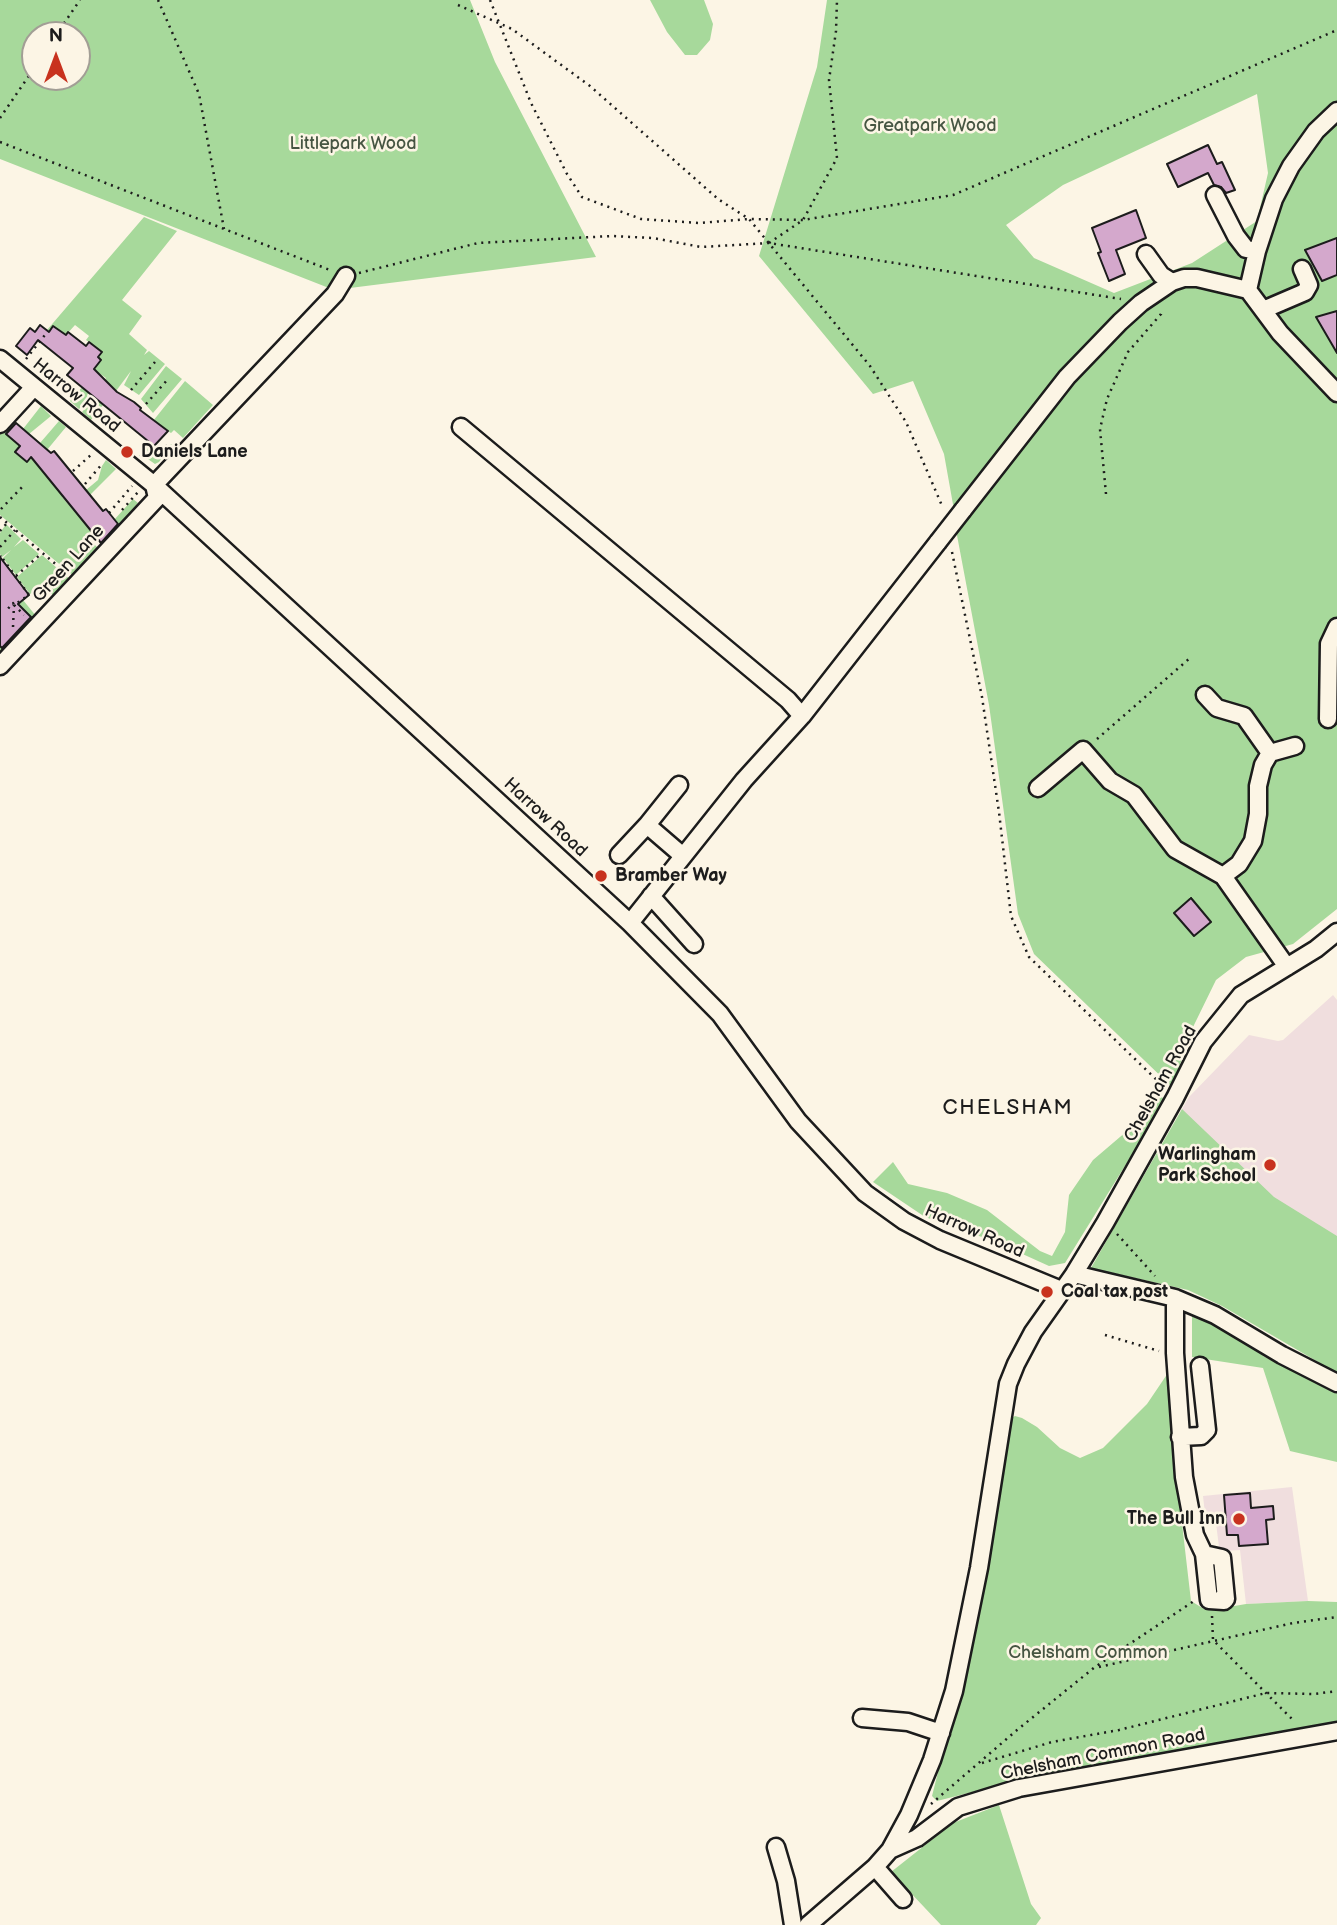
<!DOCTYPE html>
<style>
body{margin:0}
#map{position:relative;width:1337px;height:1925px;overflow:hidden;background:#fcf5e5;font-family:"Balsamiq Sans",sans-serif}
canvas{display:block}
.north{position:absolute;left:21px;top:21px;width:70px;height:70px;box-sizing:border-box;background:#fcf5e5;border:2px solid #a29e95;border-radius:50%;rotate:0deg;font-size:19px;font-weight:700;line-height:28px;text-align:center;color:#1c1c1c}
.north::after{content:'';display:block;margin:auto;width:24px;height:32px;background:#c8321e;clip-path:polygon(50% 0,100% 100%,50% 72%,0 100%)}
</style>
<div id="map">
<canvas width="1337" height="1925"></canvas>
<div class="north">N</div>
</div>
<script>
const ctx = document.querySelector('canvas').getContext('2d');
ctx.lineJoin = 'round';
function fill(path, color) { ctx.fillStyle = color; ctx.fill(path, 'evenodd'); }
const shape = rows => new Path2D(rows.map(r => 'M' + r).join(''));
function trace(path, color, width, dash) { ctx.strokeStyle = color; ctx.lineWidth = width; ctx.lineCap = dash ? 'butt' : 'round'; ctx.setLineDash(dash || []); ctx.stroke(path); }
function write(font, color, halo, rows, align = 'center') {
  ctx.font = font + ' "Balsamiq Sans",sans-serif'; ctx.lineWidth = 5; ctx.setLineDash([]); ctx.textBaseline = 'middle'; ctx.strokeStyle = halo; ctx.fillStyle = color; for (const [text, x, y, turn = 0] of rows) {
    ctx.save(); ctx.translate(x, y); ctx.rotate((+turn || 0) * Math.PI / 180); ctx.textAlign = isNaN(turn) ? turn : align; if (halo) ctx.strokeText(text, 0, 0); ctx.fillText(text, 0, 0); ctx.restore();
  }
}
const built = shape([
 [1333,995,1337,1000,1337,1295,1177,1128,1182,1109,1189,1097,1249,1035,1278,1041,1283,1040],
 [1292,1487,1308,1601,1246,1604,1240,1550,1224,1551,1219,1547,1216,1523,1206,1523,1203,1496]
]);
const green = shape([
 [0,0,470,0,495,62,596,257,334,290,0,159],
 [35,35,77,35,77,77,35,77],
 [650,0,704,0,713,24,710,40,697,55,685,55,667,32],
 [827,0,1337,0,1337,909,1293,944,1246,957,1216,980,1194,1025,1172,1087,1034,954,1018,914,989,705,956,530,954,510,944,454,913,381,873,394,759,256,817,67],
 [1257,94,1268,173,1257,221,1192,263,1114,293,1034,258,1006,225,1063,185],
 [144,217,177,231,122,300,142,316,129,334,147,350,144,355,149,351,165,364,139,395,124,385,131,371,116,391,104,382,106,378,99,373,93,381,97,384,87,395,89,400,79,409,70,401,90,378,88,376,101,360,98,357,102,352,86,340,89,336,75,325,66,335,53,326,49,332,47,330],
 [166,366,182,379,153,413,141,399],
 [185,381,213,405,183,438,174,430,171,433,153,421],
 [95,398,103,405,91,420,82,412],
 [41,406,51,416,29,434,23,429],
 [11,420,15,424,6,434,32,456,49,480,56,475,68,491,62,497,73,510,79,505,80,507,75,512,98,535,91,541,100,550,75,577,0,515,0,432],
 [59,421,66,427,47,450,40,443],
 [172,444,159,462,155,464,142,455,139,456,146,447,158,450],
 [106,460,116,469,90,495,86,490,98,480,102,466],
 [133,499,138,503,120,526,114,520],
 [6,524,21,539,14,547,23,540,39,554,16,575,3,558,11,550,2,557,0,554,0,533],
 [42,555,72,581,55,598,50,592,42,598,36,590,30,594,17,577],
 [0,582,23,600,36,616,0,658],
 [1159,1093,1165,1101,1065,1263,1049,1266,996,1242,925,1217,873,1182,893,1162,908,1184,947,1193,987,1210,1040,1251,1052,1256,1065,1232,1069,1195,1093,1160,1127,1131],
 [1182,1109,1274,1197,1337,1236,1337,1373,1222,1306,1188,1290,1091,1268],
 [1192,1314,1261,1350,1263,1356,1337,1392,1337,1462,1290,1451,1263,1368,1192,1357],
 [1172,1367,1179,1498,1191,1601,1204,1609,1211,1610,1246,1604,1308,1601,1337,1602,1337,1723,984,1789,937,1801,932,1796,966,1661,1010,1419,1015,1416,1022,1418,1037,1427,1060,1448,1080,1458,1103,1448,1147,1404],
 [999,1805,1031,1904,1041,1918,1036,1925,941,1925,891,1872,953,1823]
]);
const building = shape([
 [1208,145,1217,164,1222,162,1235,190,1226,193,1221,187,1214,185,1208,173,1178,187,1167,164,1208,145],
 [1136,210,1146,238,1116,250,1125,274,1109,281,1098,253,1101,252,1092,228,1136,210],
 [1337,238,1337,275,1322,281,1305,250,1337,238],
 [1337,311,1337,353,1316,317,1337,311],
 [40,325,49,332,53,326,66,335,68,332,86,346,89,342,102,352,98,357,101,360,94,369,117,392,134,402,141,408,140,410,168,431,154,446,67,375,73,368,38,340,27,355,16,346,30,328,35,332,40,325],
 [16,423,51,453,54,451,103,511,106,509,118,524,101,543,31,457,27,462,15,452,20,446,6,434,16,423],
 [0,557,29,595,18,604,31,617,2,648,0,646,0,557],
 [1191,898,1211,922,1194,936,1174,913,1191,898],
 [1250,1493,1251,1508,1273,1506,1274,1519,1266,1520,1268,1544,1239,1546,1238,1535,1227,1535,1224,1495,1250,1493]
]);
const path = shape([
 [158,0,199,94,224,229],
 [490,0,531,103,567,174,582,197,641,219,699,223,749,219,803,220,953,195,1337,30],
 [458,5,512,29,590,86,718,199,749,219,870,366,906,422,943,508],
 [56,35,80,0],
 [0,118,35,67],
 [0,142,330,270],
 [769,243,803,220,837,158,829,80,836,31,837,0],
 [359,273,478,243,612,236,653,238,701,247,769,243,1121,299],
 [26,359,48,331],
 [131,390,155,362],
 [146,404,169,378],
 [84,407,93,398],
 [146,444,158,449,164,448,170,443],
 [73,471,92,454],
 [85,484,103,463],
 [1106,494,1100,429,1107,399,1128,352,1161,314,1161,309],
 [1,509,25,484],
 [122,510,138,492],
 [109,513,132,486],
 [0,517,65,572],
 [0,531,7,523],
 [0,547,15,530],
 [952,552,982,697,999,812,1011,916,1029,957,1162,1085],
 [0,556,1,557],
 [3,559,29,595,14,605,13,603,6,611],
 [16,576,42,553],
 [14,605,24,615],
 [13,627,14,605],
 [1097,739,1190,658],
 [1117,1234,1155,1276],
 [1105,1335,1159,1351],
 [1212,1616,1213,1640,1295,1722],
 [1099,1667,1293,1623,1337,1617],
 [982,1763,1052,1742,1119,1730,1266,1693,1314,1694,1337,1691],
 [931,1804,1017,1730,1095,1667,1194,1601]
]);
const minor = shape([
 [1215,195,1236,236,1246,249,1257,251],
 [1146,254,1161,275,1172,282],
 [1248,290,1257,251,1274,199,1291,166,1316,131,1337,111],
 [1263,310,1305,292,1309,285,1302,269],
 [0,359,154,485,630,923,720,1014,798,1121,865,1193,904,1221,940,1240,1061,1290],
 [0,424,34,387],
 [461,427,788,700,802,716],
 [154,485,335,294,346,276],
 [963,510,1067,377,1120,322,1141,303,1172,282,1184,278,1197,278,1248,290,1280,333,1337,393],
 [0,666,157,498,154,485],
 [1205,695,1217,708,1244,716,1270,753],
 [1328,719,1329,644,1337,627],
 [679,785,647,825,683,856],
 [1038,788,1083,750,1110,781,1134,795,1175,849,1223,876,1287,967],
 [619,855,647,825],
 [1223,876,1239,864,1253,841,1258,814,1258,786,1263,765,1270,753,1295,746],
 [651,896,694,944],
 [630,923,744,780,802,716,938,542],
 [1074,1274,1175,1298,1215,1315,1282,1355,1337,1383],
 [1175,1298,1175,1353,1184,1477,1195,1535,1204,1554,1209,1600,1224,1601,1226,1599,1222,1558,1204,1554],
 [1180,1437,1201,1436,1207,1430,1200,1366],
 [862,1718,908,1722,941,1733],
 [776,1847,786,1881,793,1925],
 [890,1850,917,1838,958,1807,1019,1788,1337,1731],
 [875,1867,903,1899],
 [808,1925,875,1867,890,1850,909,1815,932,1760,954,1691,979,1568,1008,1384,1016,1364,1033,1332,1074,1274,1105,1223,1175,1098,1203,1042,1241,995,1316,949,1337,932]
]);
const minorBridge = shape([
 [938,542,963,510]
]);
const markers = [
 [127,452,7,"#c8321e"],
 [601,876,7,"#c8321e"],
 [1270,1165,7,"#c8321e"],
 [1047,1292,7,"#c8321e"],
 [1239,1519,7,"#c8321e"]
];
const parkNames = [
 ["Greatpark Wood",930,126],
 ["Littlepark Wood",353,144],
 ["Chelsham Common",1088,1653]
];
const streetNames = [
 ["Harrow Road",76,396,39],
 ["Green Lane",69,564,-48],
 ["Harrow Road",545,818,43],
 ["Chelsham Road",1161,1084,-61],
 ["Harrow Road",974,1232,24],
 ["Chelsham Common Road",1103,1755,-11]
];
const poiNames = [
 ["Daniels Lane",141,452],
 ["Bramber Way",615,876],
 ["Warlingham",1256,1155,"right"],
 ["Park School",1256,1176,"right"],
 ["Coal tax post",1061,1292],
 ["The Bull Inn",1225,1519,"right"]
];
const quarterNames = [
 ["CHELSHAM",1008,1109]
];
fill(built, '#f0dede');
fill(green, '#a7d99b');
fill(building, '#d4a8cc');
trace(building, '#1c1c1c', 2);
trace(minor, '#1c1c1c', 21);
trace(path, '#1c1c1c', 2.5, [2, 5]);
trace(minor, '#fcf5e5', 16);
trace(minorBridge, '#1c1c1c', 21, []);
trace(minorBridge, '#fcf5e5', 16);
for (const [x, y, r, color] of markers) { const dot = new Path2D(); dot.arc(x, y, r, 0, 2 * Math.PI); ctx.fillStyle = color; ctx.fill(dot); trace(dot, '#fcf5e5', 2.5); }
write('18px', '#465542', '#fcf5e5', parkNames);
write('18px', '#1c1c1c', '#fcf5e5', streetNames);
write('bold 18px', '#1c1c1c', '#fcf5e5', poiNames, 'left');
ctx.letterSpacing = '2px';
write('21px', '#1c1c1c', '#fcf5e5', quarterNames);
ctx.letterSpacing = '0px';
</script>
